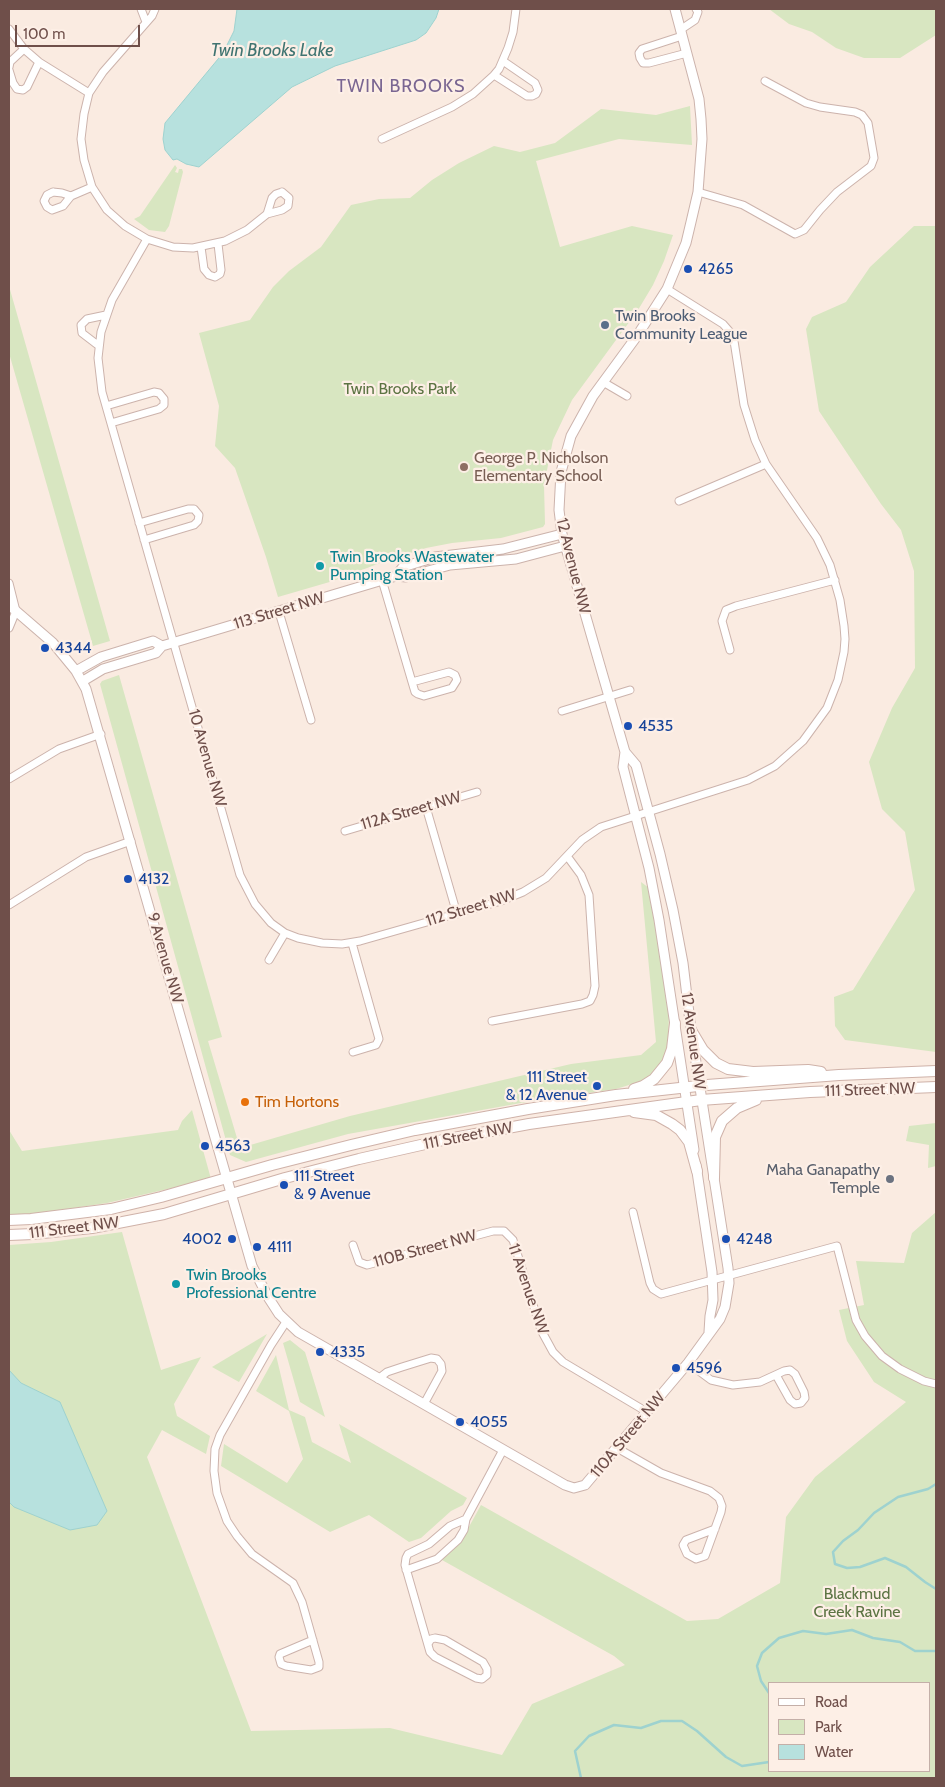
<!DOCTYPE html>
<style>
body{margin:0}
#map{position:relative;width:945px;height:1787px;overflow:hidden;background:#faebe1;font-family:Cabin,sans-serif}
canvas{display:block}
.frame{position:absolute;inset:0;border:10px solid #6f4f4a;pointer-events:none}
.legend{position:absolute;left:768px;top:1682px;width:162px;height:90px;box-sizing:border-box;background:#fdefe6;border:1px solid #c4afa8;margin:0;padding:6px 9px;list-style:none;font-size:15px;color:#6f4f4a}
.legend li{display:flex;align-items:center;gap:10px;height:25px}
.legend b{width:25px;border:1px solid #c4afa8}
.scale{position:absolute;left:15px;top:25px;width:125px;height:22px;box-sizing:border-box;border:2px solid #6f4f4a;border-top:0;padding-left:6px;font-size:15px;line-height:18px;white-space:nowrap;color:#6f4f4a;-webkit-text-stroke:4px #fdefe6;paint-order:stroke}
</style>
<div id="map">
<canvas width="945" height="1787"></canvas>
<div class="frame"></div>
<ul class="legend">
<li><b style="height:6px;background:#fff"></b>Road</li>
<li><b style="height:14px;background:#d8e6c1"></b>Park</li>
<li><b style="height:14px;background:#b7e1de"></b>Water</li>
</ul>
<div class="scale">100 m</div>
</div>
<script>
const ctx = document.querySelector('canvas').getContext('2d');
ctx.lineJoin = 'round';
function fill(path, color) { ctx.fillStyle = color; ctx.fill(path, 'evenodd'); }
const shape = rows => new Path2D(rows.map(r => 'M' + r).join(''));
function trace(path, color, width, dash) { ctx.strokeStyle = color; ctx.lineWidth = width; ctx.lineCap = dash ? 'butt' : 'round'; ctx.setLineDash(dash || []); ctx.stroke(path); }
function write(font, color, halo, rows, align = 'center') {
  ctx.font = font + ' Cabin,sans-serif'; ctx.lineWidth = 4.5; ctx.setLineDash([]); ctx.textBaseline = 'middle'; ctx.strokeStyle = halo; ctx.fillStyle = color; for (const [text, x, y, turn = 0] of rows) {
    ctx.save(); ctx.translate(x, y); ctx.rotate((+turn || 0) * Math.PI / 180); ctx.textAlign = isNaN(turn) ? turn : align; if (halo) ctx.strokeText(text, 0, 0); ctx.fillText(text, 0, 0); ctx.restore();
  }
}
const green = shape([
 [769,9,936,9,936,35,900,58,864,58,836,48,812,32,789,24],
 [690,106,692,145,619,139,536,161,560,247,632,226,673,235,664,261,653,285,638,310,572,400,553,440,544,485,545,524,543,527,501,538,452,543,426,548,388,560,333,581,278,597,266,557,235,468,215,446,219,406,199,333,250,320,273,287,289,271,321,247,351,205,379,199,410,198,432,180,459,163,494,146,520,152,555,143,601,109,656,115],
 [175,165,177,168,175,172,178,173,179,169,182,169,183,172,169,226,165,232,149,230,134,219,140,216],
 [914,226,936,226,936,1052,845,1040,835,1026,834,997,853,990,915,890,905,832,882,809,869,762,892,708,915,668,914,571,901,530,881,504,819,411,806,329,812,317,846,302,870,267],
 [9,286,110,641,93,646,9,353],
 [119,675,222,1037,208,1041,240,1148,350,1116,571,1064,641,1055,656,1042,641,882,649,888,669,1011,668,1053,658,1070,642,1081,616,1089,521,1103,348,1134,246,1162,230,1155,100,684,102,681],
 [192,1110,211,1179,107,1203,33,1214,9,1214,9,1130,22,1151,178,1130,182,1121],
 [936,1123,936,1166,928,1168,929,1145,906,1141,909,1126],
 [936,1212,936,1778,9,1778,9,1245,51,1242,122,1232,161,1370,201,1357,174,1404,177,1416,210,1436,206,1454,162,1430,147,1457,251,1731,390,1728,502,1755,532,1704,625,1665,614,1656,442,1560,465,1534,481,1505,687,1621,718,1619,780,1583,786,1517,815,1477,906,1402,874,1382,847,1341,839,1310,864,1305,856,1261,904,1263,912,1233],
 [769,1683,929,1683,929,1771,769,1771],
 [267,1334,239,1382,212,1367],
 [290,1340,305,1352,325,1417,300,1402,283,1343],
 [276,1355,289,1410,305,1417,312,1442,351,1463,339,1424,467,1498,463,1505,451,1511,421,1538,409,1542,369,1515,330,1532,221,1466,224,1444,287,1483,303,1459,289,1411,256,1391]
]);
const water = shape([
 [237,9,439,9,436,18,426,33,416,40,335,66,292,87,199,167,186,164,177,159,173,160,165,150,163,139,165,123,223,53,234,31,237,9],
 [9,1370,21,1383,60,1402,107,1511,97,1525,70,1530,14,1507,9,1502,9,1370]
]);
const stream = shape([
 [936,1484,928,1489,898,1497,874,1513,858,1530,843,1541,833,1552,835,1564,847,1568,860,1567,885,1558,906,1567,925,1582,936,1589],
 [769,1693,761,1681,757,1666,762,1653,779,1638,803,1631,826,1634,852,1630,873,1638,900,1642,915,1651,936,1651],
 [581,1778,575,1751,589,1736,614,1725,641,1728,661,1721,682,1721,697,1731,726,1757,742,1766,769,1762]
]);
const minor = shape([
 [141,9,146,22],
 [155,9,152,16,103,72,89,93,84,114,81,139,84,160,92,187,107,210,125,226,147,239,173,247,193,248,225,241,247,230,267,214],
 [9,29,24,49,39,62,89,93],
 [680,30,695,20,698,12,696,9],
 [682,36,642,49,639,53,640,58,643,63,649,63,687,53],
 [9,67,10,62,24,49],
 [9,70,13,83,17,89,23,90,27,87,39,62],
 [494,75,527,96,532,96,536,94,538,90,535,83,503,61],
 [382,139,452,107,473,94,494,75,499,69,508,48,513,32,516,9],
 [53,192,62,193,71,196,63,206,52,210,47,207,44,201,47,195,53,192],
 [282,192,289,198,288,206,282,210,267,214,272,198,276,194,282,192],
 [698,192,743,205,795,234,804,230,820,210,837,192,871,166,874,158,873,152,868,123,862,115,855,112,820,107,806,103,765,81],
 [71,196,92,187],
 [147,239,112,300,101,332,98,358,102,392,240,875,255,904,271,923,285,933,298,938,322,943,342,944,360,941,501,901,523,892,546,878,582,840,601,827,748,780,775,766,803,741,827,708,838,680,844,652,845,639,844,626,840,600,830,565,817,538,766,464,755,440,744,405,734,341,730,332,723,324,667,289],
 [201,247,204,269,209,275,215,277,220,274,221,270,218,244],
 [99,346,82,333,81,325,87,319,106,315],
 [603,382,627,396],
 [106,406,154,392,159,393,164,399,164,405,159,409,111,423],
 [679,501,766,464],
 [139,523,188,509,194,509,199,515,198,521,194,525,144,540],
 [382,580,412,682,415,692,418,694,424,696,452,688,457,680,455,675,449,672,412,682],
 [9,583,16,611,9,628],
 [279,612,311,720],
 [730,650,722,621,726,610,736,606,835,580],
 [562,711,630,690],
 [9,779,59,749,101,734],
 [426,807,457,914],
 [345,831,477,792],
 [9,905,86,857,131,841],
 [352,943,379,1039,376,1045,353,1052],
 [269,960,285,933],
 [492,1021,582,1004,590,1001,593,995,595,986,589,895,581,875,567,856],
 [633,1212,650,1283,653,1289,661,1294,837,1246,856,1320,865,1336,882,1356,900,1369,924,1381,936,1384],
 [353,1245,359,1262,367,1265,493,1231,504,1231,513,1240,541,1330,553,1352,563,1362,647,1412],
 [286,1322,271,1345,220,1435,215,1449,214,1471,217,1493,227,1521,237,1536,252,1554,293,1583,302,1602,319,1662,319,1667,311,1670,286,1666,281,1664,279,1657,280,1654,313,1640],
 [688,1363,711,1380,733,1385,760,1382,784,1371,790,1370,795,1374,804,1392,805,1398,801,1403,795,1404,790,1400,776,1375],
 [378,1379,387,1372,402,1367,431,1358,437,1359,441,1364,442,1371,424,1404],
 [617,1448,661,1473,710,1491,719,1498,722,1506,721,1512,705,1556,696,1559,687,1554,683,1545,686,1540,715,1529],
 [406,1570,437,1559,458,1540,464,1530,466,1519,503,1450],
 [428,1644,431,1639,435,1638,445,1640,483,1662,487,1669,487,1675,482,1679,476,1678,435,1657,430,1652,405,1565,406,1558,408,1554,429,1544,450,1526,466,1519]
]);
const tertiary = shape([
 [396,576,403,567,435,557,503,549,562,534],
 [9,605,53,643,76,671,86,689,252,1266,268,1297,279,1314,298,1332,565,1485,574,1488,585,1485,688,1363,720,1319,725,1307,729,1283,728,1268,691,1030,683,963,673,910,660,854,636,765,625,752,562,534,559,510,561,472,571,436,593,396,637,336,667,289,686,243,691,222,698,192,702,139,701,119,699,99,675,9],
 [76,671,101,657,153,641,162,646],
 [83,681,103,669,156,653,162,646,396,576,406,577,450,565,516,559,565,546],
 [625,752,623,767,649,868,659,920,694,1150],
 [696,1165,712,1272,713,1300,710,1316,709,1332]
]);
const secondary = shape([
 [691,1030,703,1050,716,1063,728,1069,753,1072,808,1070,821,1072],
 [634,1089,643,1086,654,1079,667,1063,672,1049,675,1023],
 [634,1112,656,1115,672,1124,680,1130,689,1142,697,1171],
 [714,1178,715,1137,722,1121,737,1108,756,1100],
 [9,1220,31,1219,111,1209,161,1197,272,1165,351,1145,415,1130,528,1109,616,1095,707,1085,839,1075,936,1071],
 [9,1235,33,1234,92,1228,164,1214,285,1178,359,1159,443,1140,529,1124,701,1100,810,1092,936,1087]
]);
const markers = [
 [688,269,5,"#1a4fb4"],
 [605,325,5,"#5c6f8a"],
 [464,467,5,"#8d6e63"],
 [320,566,5,"#0f9aa8"],
 [45,648,5,"#1a4fb4"],
 [628,726,5,"#1a4fb4"],
 [128,879,5,"#1a4fb4"],
 [597,1086,5,"#1a4fb4"],
 [245,1102,5,"#e8710a"],
 [205,1146,5,"#1a4fb4"],
 [890,1179,5,"#6b7280"],
 [284,1185,5,"#1a4fb4"],
 [232,1239,5,"#1a4fb4"],
 [726,1239,5,"#1a4fb4"],
 [257,1247,5,"#1a4fb4"],
 [176,1284,5,"#0f9aa8"],
 [320,1352,5,"#1a4fb4"],
 [676,1368,5,"#1a4fb4"],
 [460,1422,5,"#1a4fb4"]
];
const transitNames = [
 ["4265",698,269],
 ["4344",55,648],
 ["4535",638,726],
 ["4132",138,879],
 ["111 Street",587,1077,"right"],
 ["& 12 Avenue",587,1095,"right"],
 ["4563",215,1146],
 ["111 Street",294,1176],
 ["& 9 Avenue",294,1194],
 ["4002",222,1239,"right"],
 ["4248",736,1239],
 ["4111",267,1247],
 ["4335",330,1352],
 ["4596",686,1368],
 ["4055",470,1422]
];
const serviceNames = [
 ["Twin Brooks",615,316],
 ["Community League",615,334]
];
const parkNames = [
 ["Twin Brooks Park",400,389],
 ["Blackmud",857,1594],
 ["Creek Ravine",857,1612]
];
const educationNames = [
 ["George P. Nicholson",474,458],
 ["Elementary School",474,476]
];
const cultureNames = [
 ["Twin Brooks Wastewater",330,557],
 ["Pumping Station",330,575],
 ["Twin Brooks",186,1275],
 ["Professional Centre",186,1293]
];
const streetNames = [
 ["12 Avenue NW",573,566,76],
 ["113 Street NW",279,611,-17],
 ["10 Avenue NW",207,758,74],
 ["112A Street NW",411,811,-16],
 ["112 Street NW",471,908,-17],
 ["9 Avenue NW",165,958,74],
 ["12 Avenue NW",693,1041,82],
 ["111 Street NW",870,1090,-2],
 ["111 Street NW",468,1136,-11],
 ["111 Street NW",74,1228,-7],
 ["110B Street NW",425,1249,-15],
 ["11 Avenue NW",528,1289,71],
 ["110A Street NW",628,1435,-50]
];
const foodNames = [
 ["Tim Hortons",255,1102]
];
const worshipNames = [
 ["Maha Ganapathy",880,1170],
 ["Temple",880,1188]
];
const waterNames = [
 ["Twin Brooks Lake",272,51]
];
const neighbourhoodNames = [
 ["TWIN BROOKS",401,87]
];
fill(green, '#d8e6c1');
fill(water, '#b7e1de');
trace(water, '#9ed2cf', 1);
trace(stream, '#9ed2cf', 2.5);
trace(minor, '#ccb3ac', 9);
trace(tertiary, '#ccb3ac', 11);
trace(secondary, '#cfb2a9', 12);
trace(minor, '#fff', 7);
trace(tertiary, '#fff', 9);
trace(secondary, '#fff', 10);
for (const [x, y, r, color] of markers) { const dot = new Path2D(); dot.arc(x, y, r, 0, 2 * Math.PI); ctx.fillStyle = color; ctx.fill(dot); trace(dot, '#fdefe6', 2); }
write('16px', '#164399', '#fdefe6', transitNames, 'left');
write('16px', '#4e5e75', '#fdefe6', serviceNames, 'left');
write('16px', '#5c7443', '#fdefe6', parkNames);
write('16px', '#785e54', '#fdefe6', educationNames, 'left');
write('16px', '#0d838f', '#fdefe6', cultureNames, 'left');
write('16px', '#6f4f4a', '#fdefe6', streetNames);
write('16px', '#c56008', '#fdefe6', foodNames, 'left');
write('16px', '#5b616d', '#fdefe6', worshipNames, 'right');
write('italic 18px', '#407471', '#fdefe6', waterNames);
ctx.letterSpacing = '1px';
write('18px', '#7a6692', '#fdefe6', neighbourhoodNames);
ctx.letterSpacing = '0px';
</script>
